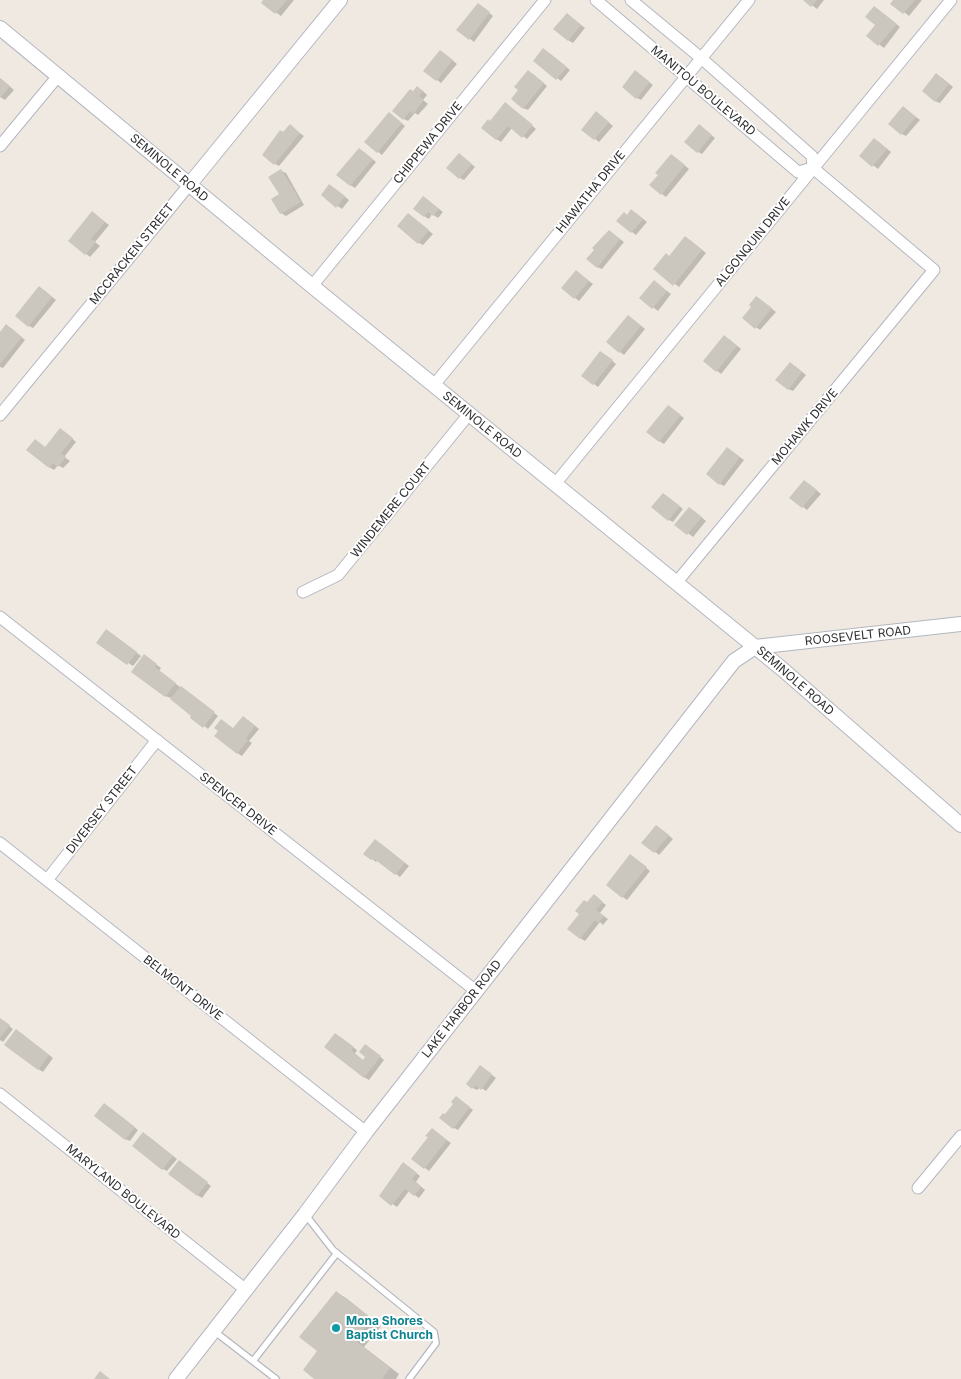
<!DOCTYPE html>
<style>
body{margin:0}
canvas{display:block;background:#efe9e1}
</style>
<canvas width="961" height="1379"></canvas>
<script>
const ctx = document.querySelector('canvas').getContext('2d');
ctx.lineJoin = 'round';
function fill(path, color) { ctx.fillStyle = color; ctx.fill(path, 'evenodd'); }
const shape = rows => new Path2D(rows.map(r => 'M' + r).join(''));
function trace(path, color, width, dash) { ctx.strokeStyle = color; ctx.lineWidth = width; ctx.lineCap = dash ? 'butt' : 'round'; ctx.setLineDash(dash || []); ctx.stroke(path); }
function write(font, color, halo, rows, align = 'center') {
  ctx.font = font + ' Inter,sans-serif'; ctx.lineWidth = 4; ctx.setLineDash([]); ctx.textBaseline = 'middle'; ctx.strokeStyle = halo; ctx.fillStyle = color; for (const [text, x, y, turn = 0] of rows) {
    ctx.save(); ctx.translate(x, y); ctx.rotate((+turn || 0) * Math.PI / 180); ctx.textAlign = isNaN(turn) ? turn : align; if (halo) ctx.strokeText(text, 0, 0); ctx.fillText(text, 0, 0); ctx.restore();
  }
}
const shadow = shape([
 [265,0,294,0,281,16,263,3],
 [805,0,824,0,817,9],
 [895,0,922,0,909,16,892,3],
 [482,7,493,16,474,42,458,29],
 [875,7,900,27,884,48,868,36,877,25],
 [571,17,585,28,573,43,568,40],
 [548,52,570,70,561,81,535,61],
 [445,54,457,64,441,83,437,80],
 [533,74,547,86,528,110,523,108],
 [640,75,653,85,641,100,637,98],
 [941,77,953,87,940,103,935,101],
 [0,78,14,90,5,100,0,97],
 [422,90,427,95,423,100,428,104,418,115,415,113,408,121,404,119,414,93],
 [510,107,536,129,527,139,512,128,501,142,496,139,490,122],
 [907,110,920,120,906,136,902,134],
 [393,116,405,126,382,155,378,152],
 [601,116,613,126,599,142,583,129],
 [703,128,715,138,702,154,698,152],
 [294,129,304,136,279,166,275,164,284,134],
 [879,142,891,152,878,169,861,156],
 [364,152,376,162,355,188,350,185],
 [463,157,475,167,464,180,460,178],
 [676,158,689,169,666,197,662,194],
 [281,171,286,173,304,205,286,216,281,213],
 [334,188,349,200,342,209,322,195],
 [424,197,443,212,438,218,432,214,429,219,424,216],
 [636,213,647,222,636,235,618,221,627,216],
 [409,215,433,234,423,245,419,243],
 [97,216,109,225,95,242,100,246,90,257,70,241],
 [613,234,624,242,602,269,597,267],
 [690,240,706,253,679,287,655,269],
 [580,274,593,284,579,301,563,288],
 [659,285,671,294,658,311,641,298],
 [44,290,56,300,33,328,29,326],
 [757,297,776,312,760,330,744,318,753,307],
 [629,316,645,329,624,355,620,352],
 [11,328,25,340,3,368,0,367,0,334],
 [729,339,741,349,721,374,705,361],
 [605,355,616,364,598,387,594,384],
 [795,366,806,375,793,391,788,389],
 [672,409,684,418,664,444,659,441],
 [65,432,76,442,64,457,70,461,63,468,58,465,54,470,49,467,46,448],
 [731,451,744,460,724,486,720,484],
 [809,484,821,494,807,510,791,497],
 [668,497,683,509,673,522,669,520],
 [694,511,706,521,693,537,676,524],
 [111,633,141,656,133,666,97,642],
 [149,659,161,668,159,671,218,716,208,729,171,698,165,696],
 [248,720,259,729,249,741,252,743,242,756,237,753,234,730],
 [661,829,673,839,659,855,643,842],
 [380,843,409,866,400,877,378,860,376,862,372,859],
 [635,859,650,871,627,900,608,885],
 [598,899,606,905,600,913,608,919,603,925,600,922,585,941,580,938,588,904],
 [0,1019,13,1029,3,1042,0,1040],
 [21,1033,53,1058,43,1072,38,1069],
 [340,1037,357,1050,355,1054,364,1061,370,1048,384,1060,369,1080,364,1077],
 [484,1069,496,1078,486,1091,480,1087,477,1090,473,1088],
 [460,1100,473,1110,458,1130,454,1128,445,1115],
 [109,1107,138,1130,130,1141,125,1139],
 [436,1132,451,1143,429,1171,412,1158],
 [148,1136,177,1159,167,1171,163,1169],
 [183,1164,211,1186,202,1198,197,1195],
 [408,1166,420,1176,416,1182,425,1190,419,1198,409,1191,397,1207,381,1196],
 [336,1292,346,1298,381,1326,364,1347,399,1374,396,1379,316,1379]
]);
const building = shape([
 [263,0,287,0,275,14,261,3],
 [803,0,817,0,811,7],
 [893,0,915,0,903,14,890,4],
 [478,3,490,12,469,40,456,30],
 [874,6,897,24,878,46,866,36,875,25,865,17],
 [567,13,581,25,568,41,553,29],
 [543,48,567,67,556,80,533,61],
 [440,50,453,60,436,81,423,71],
 [528,70,544,83,523,109,511,99,518,90,514,87],
 [635,70,650,82,636,99,622,87],
 [936,73,949,84,935,102,922,91],
 [0,78,10,86,0,98],
 [417,86,423,91,419,96,424,100,413,114,410,111,403,120,392,111,410,89,413,91],
 [505,102,533,125,522,138,508,126,496,140,481,128,488,119,490,121],
 [903,106,916,117,901,135,888,124],
 [596,111,609,122,594,140,581,130],
 [389,112,402,123,377,153,364,142],
 [290,124,300,133,274,165,262,155,280,130,283,132],
 [699,124,712,135,697,153,684,142],
 [874,138,887,149,872,167,859,156],
 [359,148,373,159,350,186,336,175],
 [459,153,472,164,459,179,446,168],
 [671,154,685,165,661,195,649,185,658,175,655,173],
 [281,169,301,202,280,214,271,199,279,194,268,177],
 [329,184,345,196,336,208,321,195],
 [423,196,439,209,433,216,428,212,424,217,413,209],
 [631,209,643,219,631,233,616,221,624,212,627,215],
 [92,211,105,222,91,239,96,242,85,255,68,241],
 [408,213,429,230,418,244,397,226],
 [609,230,620,239,597,268,586,259,594,250,592,248],
 [685,236,702,250,673,286,653,269,666,253,669,256],
 [576,270,589,281,574,299,561,288],
 [654,280,667,291,652,309,639,298],
 [39,286,52,297,28,327,15,316],
 [756,296,772,308,755,329,742,318,751,307,749,305],
 [628,315,641,326,619,353,606,342],
 [6,324,22,337,0,364,0,332],
 [724,335,737,346,716,372,703,361],
 [600,351,613,360,593,385,581,376],
 [790,362,802,372,788,390,775,380],
 [668,405,681,415,659,442,646,432],
 [60,428,73,438,61,453,66,457,58,467,53,463,49,468,26,450,35,439,45,447],
 [727,447,740,457,719,485,706,474],
 [804,480,817,490,802,508,789,498],
 [663,493,680,506,668,521,651,507],
 [689,507,702,517,687,535,674,525],
 [106,629,137,652,127,665,96,643],
 [144,654,157,664,155,667,176,683,165,697,131,672],
 [181,686,215,712,203,728,190,718,191,716,170,699],
 [243,716,255,726,246,738,248,740,237,754,214,736,218,731,214,728,221,719,233,728],
 [656,825,669,835,654,853,641,843],
 [375,839,405,863,395,875,373,858,371,860,363,854],
 [630,854,647,867,622,898,606,885],
 [594,894,603,902,596,910,604,916,598,923,595,920,580,939,567,929,579,914,575,911,584,900,587,902],
 [0,1018,10,1025,0,1038],
 [16,1029,49,1055,38,1070,4,1045],
 [335,1033,354,1047,351,1050,363,1060,365,1057,359,1052,365,1044,381,1056,364,1078,324,1047],
 [480,1065,492,1074,481,1090,475,1085,472,1089,466,1084],
 [456,1096,470,1107,453,1129,439,1118,443,1113,445,1114,453,1104,451,1102],
 [104,1103,135,1127,125,1140,94,1116],
 [432,1128,447,1140,424,1169,411,1159,428,1137,425,1136],
 [143,1132,173,1156,162,1170,132,1146],
 [179,1160,208,1182,197,1196,168,1174],
 [403,1162,417,1173,412,1179,421,1187,414,1196,405,1189,391,1206,379,1196],
 [336,1291,372,1319,355,1340,390,1368,382,1379,314,1379,303,1370,317,1351,299,1337],
 [100,1371,110,1379,94,1379]
]);
const service = shape([
 [305,1214,333,1250,434,1332,436,1343,409,1379],
 [214,1331,276,1379],
 [253,1361,337,1253]
]);
const minor = shape([
 [596,0,798,172,813,168,812,156,701,58,631,0],
 [0,146,58,76],
 [312,286,545,0],
 [434,385,749,0],
 [0,415,189,185],
 [555,484,951,0],
 [676,583,934,270,813,168],
 [303,592,338,575,469,414],
 [0,617,476,991],
 [0,843,366,1132],
 [47,880,157,740],
 [0,1094,246,1290],
 [918,1188,961,1136]
]);
const tertiary = shape([
 [0,28,312,286,781,668,961,825],
 [189,185,340,0],
 [176,1379,305,1214,366,1132,734,661,755,647,961,624]
]);
const markers = [
 [336,1328,5,"#0f9aa8"]
];
const streetNames = [
 ["MANITOU BOULEVARD",703,91,40],
 ["CHIPPEWA DRIVE",428,143,-51],
 ["SEMINOLE ROAD",169,168,40],
 ["HIAWATHA DRIVE",591,192,-51],
 ["ALGONQUIN DRIVE",753,242,-51],
 ["MCCRACKEN STREET",132,254,-51],
 ["SEMINOLE ROAD",482,425,39],
 ["MOHAWK DRIVE",805,427,-50],
 ["WINDEMERE COURT",391,510,-51],
 ["ROOSEVELT ROAD",858,636,-6],
 ["SEMINOLE ROAD",795,681,41],
 ["SPENCER DRIVE",238,804,38],
 ["DIVERSEY STREET",102,810,-52],
 ["BELMONT DRIVE",183,988,38],
 ["LAKE HARBOR ROAD",462,1009,-52],
 ["MARYLAND BOULEVARD",123,1192,39]
];
const cultureNames = [
 ["Mona Shores",346,1321],
 ["Baptist Church",346,1335]
];
fill(shadow, '#0003');
fill(building, '#cbc7bf');
trace(service, '#b4b7c1', 8);
trace(minor, '#b4b7c1', 13);
trace(tertiary, '#b4b7c1', 16);
trace(service, '#fff', 5.5);
trace(minor, '#fff', 11);
trace(tertiary, '#fff', 14);
for (const [x, y, r, color] of markers) { const dot = new Path2D(); dot.arc(x, y, r, 0, 2 * Math.PI); ctx.fillStyle = color; ctx.fill(dot); trace(dot, '#fff', 2); }
write('12px', '#2e2e2e', '#fff', streetNames);
write('bold 12px', '#0d838f', '#fff', cultureNames, 'left');
</script>
